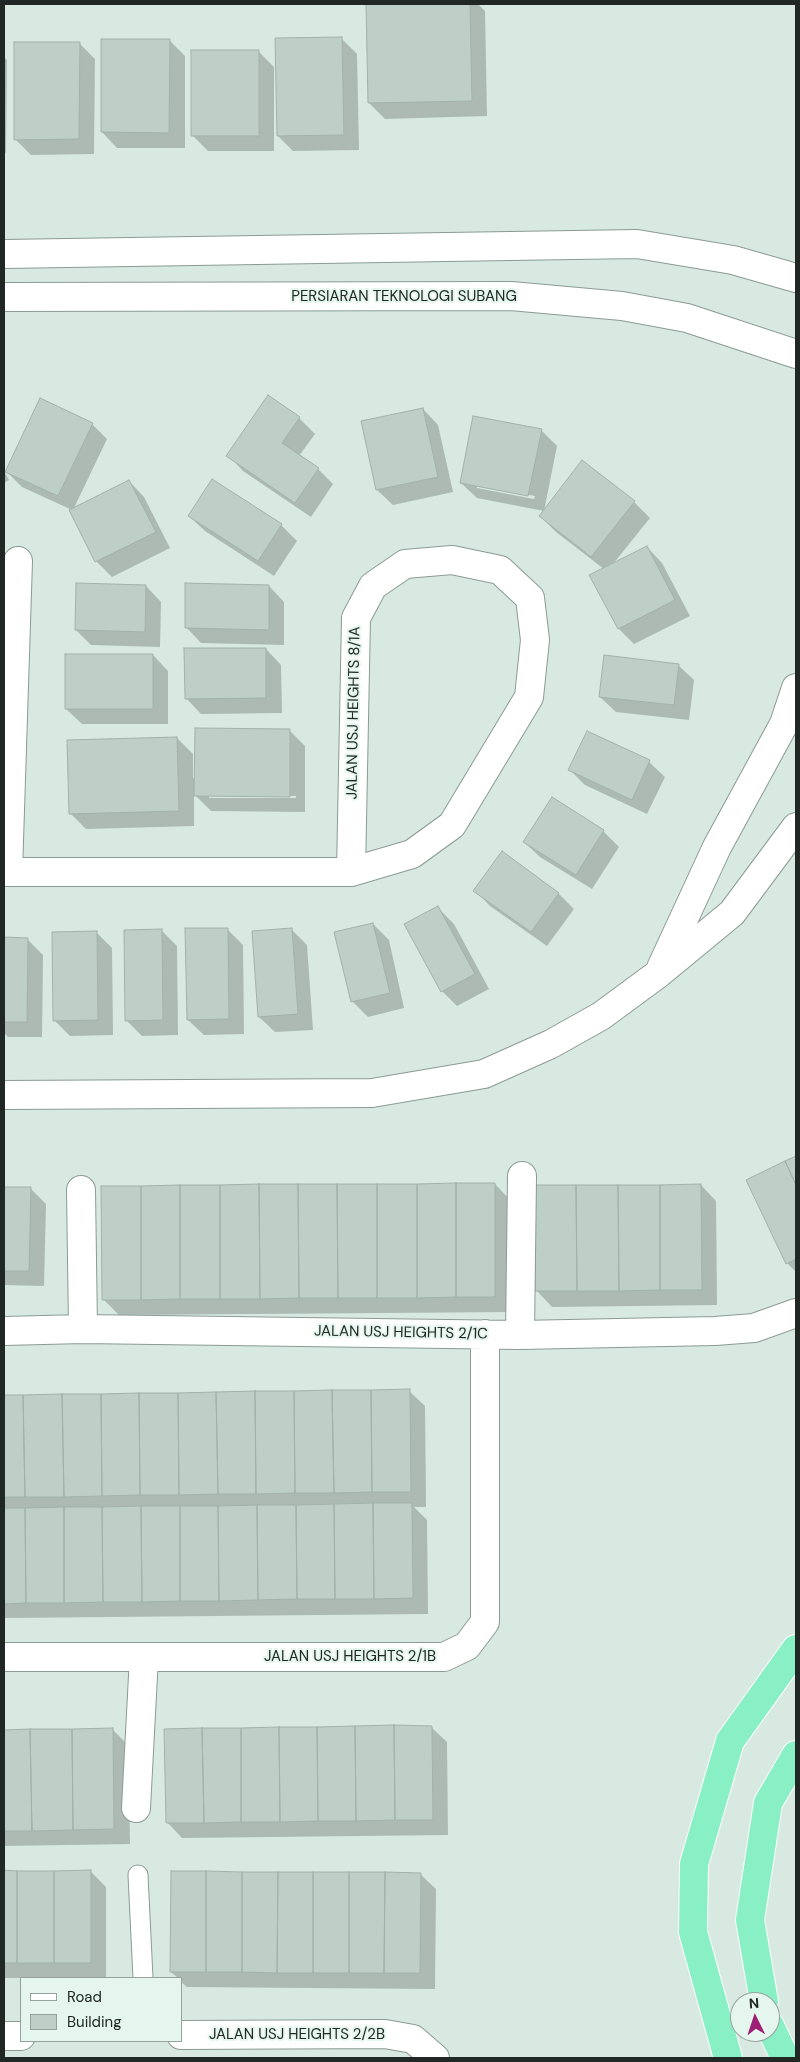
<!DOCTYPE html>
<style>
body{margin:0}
#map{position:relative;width:800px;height:2062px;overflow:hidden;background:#d7e9e0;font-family:"DM Sans",sans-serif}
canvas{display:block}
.frame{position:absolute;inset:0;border:5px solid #212724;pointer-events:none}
.legend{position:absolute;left:20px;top:1977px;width:162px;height:65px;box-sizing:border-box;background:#e4f6ed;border:1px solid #96a39d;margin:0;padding:6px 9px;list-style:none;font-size:15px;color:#212724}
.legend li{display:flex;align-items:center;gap:10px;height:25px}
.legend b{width:25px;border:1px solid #96a39d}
.north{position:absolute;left:730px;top:1992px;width:50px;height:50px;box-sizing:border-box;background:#e4f6ed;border:1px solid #96a39d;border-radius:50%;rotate:356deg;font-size:14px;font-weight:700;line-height:20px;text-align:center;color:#212724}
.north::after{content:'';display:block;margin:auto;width:18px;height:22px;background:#9d2074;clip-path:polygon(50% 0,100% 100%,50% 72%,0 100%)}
</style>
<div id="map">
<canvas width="800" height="2062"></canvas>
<div class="frame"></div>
<ul class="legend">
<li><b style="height:6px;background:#fff"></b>Road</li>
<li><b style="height:14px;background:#becfc7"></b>Building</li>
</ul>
<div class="north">N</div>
</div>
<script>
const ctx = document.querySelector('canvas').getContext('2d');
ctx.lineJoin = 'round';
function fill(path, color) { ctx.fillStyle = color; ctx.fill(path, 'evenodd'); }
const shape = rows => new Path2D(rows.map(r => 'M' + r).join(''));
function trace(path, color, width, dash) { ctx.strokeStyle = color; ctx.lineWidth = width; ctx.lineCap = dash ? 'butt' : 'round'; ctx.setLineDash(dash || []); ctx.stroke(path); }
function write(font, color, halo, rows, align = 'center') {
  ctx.font = font + ' "DM Sans",sans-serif'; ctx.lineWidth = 4; ctx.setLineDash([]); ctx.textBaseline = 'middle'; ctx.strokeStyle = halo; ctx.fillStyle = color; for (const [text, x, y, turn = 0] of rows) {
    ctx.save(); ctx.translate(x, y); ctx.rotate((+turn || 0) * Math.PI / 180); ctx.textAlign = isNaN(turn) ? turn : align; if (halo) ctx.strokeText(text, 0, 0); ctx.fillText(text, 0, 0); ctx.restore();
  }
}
const shadow = shape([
 [367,4,478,4,485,11,487,116,385,119,369,103],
 [341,38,357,54,359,150,293,151,278,136],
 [169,40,185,56,185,148,117,148,102,132],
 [79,43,95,59,94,154,31,155,15,139],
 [258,51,274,67,274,151,208,151,192,135],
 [4,57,7,60,6,153,4,152],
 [268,397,299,418,315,434,299,456,318,469,333,484,311,517,243,471,228,455],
 [423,409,438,425,453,492,393,505,377,490,363,422],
 [92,424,107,439,74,508,129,481,144,497,170,548,112,577,96,561,70,509,22,487,6,471],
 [541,430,557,446,544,511,477,498,461,483],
 [477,485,535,496,534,499,477,488],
 [582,462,634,502,650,518,613,564,647,547,662,563,690,616,634,644,619,629,604,569,556,532,540,516],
 [4,471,9,480,4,483],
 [189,516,281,525,297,541,274,576,205,531],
 [146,586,161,602,160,647,91,645,76,630],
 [269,586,284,602,284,645,201,643,186,627],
 [266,649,281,665,282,713,201,714,186,698],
 [153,655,168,671,168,724,82,724,66,709],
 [678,665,694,680,689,720,616,712,600,697],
 [289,730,305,746,305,812,211,811,194,794,194,826,86,829,70,813,177,738,193,754,193,778,196,778],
 [209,795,296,796,296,798,209,798],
 [649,762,665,777,647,814,585,785,570,770],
 [603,831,619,847,592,889,540,857,524,842],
 [475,890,559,894,574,909,547,946,490,906],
 [438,908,454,924,489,989,457,1006,442,991],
 [373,924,389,940,404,1008,368,1017,352,1001],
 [227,929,243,945,244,1034,204,1035,188,1020],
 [291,929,307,945,313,1030,275,1032,259,1017],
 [161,930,177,946,178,1035,142,1036,126,1020],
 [96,932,112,948,113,1035,70,1036,54,1020],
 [4,939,27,939,43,955,42,1037,8,1037,4,1033],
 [796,1157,796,1272,787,1263,747,1180],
 [495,1184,510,1200,511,1312,119,1315,103,1299],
 [701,1185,716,1201,717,1305,552,1307,537,1291],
 [4,1188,31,1189,46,1204,44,1286,4,1285],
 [409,1391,425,1406,426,1507,414,1507,427,1520,428,1614,4,1618,4,1396],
 [431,1727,447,1742,448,1835,182,1838,167,1822],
 [112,1729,128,1745,130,1844,4,1846,4,1731],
 [90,1871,106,1887,106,1978,4,1978,4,1872],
 [420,1874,436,1889,435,1989,187,1987,181,1982,181,1978,178,1978,171,1972]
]);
const building = shape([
 [366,4,470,4,472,101,368,103,366,4],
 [342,37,344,135,277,136,275,38,342,37],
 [101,39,170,39,169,133,101,132,101,39],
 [14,42,80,42,79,139,14,140,14,42],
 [191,50,259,50,259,136,191,136,191,50],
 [268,395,300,417,282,443,319,468,295,503,226,456,268,395],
 [40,398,93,423,58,496,5,472,40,398],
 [423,408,438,477,376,490,361,421,423,408],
 [473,416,542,429,528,496,460,483,473,416],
 [582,460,635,501,591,557,539,516,582,460],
 [212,479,282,524,258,561,188,516,212,479],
 [129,480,156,532,95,562,69,510,129,480],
 [647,546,675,600,618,629,589,575,647,546],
 [76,583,146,585,145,632,75,630,76,583],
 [185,583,269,585,269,630,185,628,185,583],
 [184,648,266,648,266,698,185,699,184,648],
 [65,654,153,654,153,709,65,709,65,654],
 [604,655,679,664,674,705,599,697,604,655],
 [195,728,290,729,290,797,194,796,195,728],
 [587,731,650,760,632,800,568,770,587,731],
 [177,737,179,811,69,814,67,740,177,737],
 [552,797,604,830,576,875,523,842,552,797],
 [502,851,559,893,531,932,473,891,502,851],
 [438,906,475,974,441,992,404,924,438,906],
 [373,923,390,993,351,1002,334,932,373,923],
 [185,928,228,928,229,1019,187,1020,185,928],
 [292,928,298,1014,258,1017,252,931,292,928],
 [162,929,163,1020,125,1021,124,930,162,929],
 [97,931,98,1020,53,1021,52,932,97,931],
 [4,937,28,938,27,1022,4,1022,4,937],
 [796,1156,796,1185,785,1161,796,1156],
 [785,1161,796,1185,796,1259,786,1264,746,1180,785,1161],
 [456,1183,495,1183,495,1297,456,1297,456,1183],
 [456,1183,456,1297,417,1298,417,1184,456,1183],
 [259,1184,298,1184,299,1298,260,1299,259,1184],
 [259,1184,260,1299,220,1299,220,1185,259,1184],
 [298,1184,337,1184,338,1298,299,1298,298,1184],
 [337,1184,377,1184,377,1298,338,1298,337,1184],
 [377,1184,417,1184,417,1298,377,1298,377,1184],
 [701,1184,702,1290,660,1290,660,1185,701,1184],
 [180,1185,220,1185,220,1299,180,1299,180,1185],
 [180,1185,180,1299,141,1300,141,1186,180,1185],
 [534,1185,576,1185,577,1291,535,1291,534,1185],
 [576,1185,618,1185,619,1291,577,1291,576,1185],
 [618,1185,660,1185,660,1290,619,1291,618,1185],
 [101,1186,141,1186,141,1300,102,1300,101,1186],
 [4,1187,31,1187,29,1271,4,1271,4,1187],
 [410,1389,411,1492,372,1492,371,1390,410,1389],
 [332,1390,371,1390,372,1492,334,1493,332,1390],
 [332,1390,334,1493,295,1493,294,1391,332,1390],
 [255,1391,294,1391,295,1493,256,1494,255,1391],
 [255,1391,256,1494,218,1494,216,1392,255,1391],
 [216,1392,218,1494,179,1495,178,1393,216,1392],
 [139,1393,178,1393,179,1495,140,1495,139,1393],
 [139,1393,140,1495,102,1496,101,1394,139,1393],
 [62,1394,101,1394,102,1496,64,1497,62,1394],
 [62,1394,64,1497,25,1497,23,1395,62,1394],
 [4,1395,23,1395,25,1497,4,1497,4,1395],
 [373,1503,412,1503,413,1598,374,1599,373,1503],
 [373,1503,374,1599,335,1599,334,1504,373,1503],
 [334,1504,335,1599,297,1599,296,1505,334,1504],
 [257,1505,296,1505,297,1599,258,1600,257,1505],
 [257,1505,258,1600,219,1601,218,1506,257,1505],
 [141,1506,180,1506,180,1601,142,1602,141,1506],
 [141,1506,142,1602,103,1602,102,1507,141,1506],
 [180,1506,218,1506,219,1601,180,1601,180,1506],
 [64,1507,102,1507,103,1602,64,1603,64,1507],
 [64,1507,64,1603,26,1603,25,1508,64,1507],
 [4,1508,25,1508,26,1603,4,1604,4,1508],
 [394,1725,432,1726,433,1820,395,1820,394,1725],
 [394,1725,395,1820,356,1821,355,1726,394,1725],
 [355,1726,356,1821,318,1821,317,1727,355,1726],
 [279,1727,317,1727,318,1821,280,1822,279,1727],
 [279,1727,280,1822,241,1822,241,1728,279,1727],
 [113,1728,114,1829,73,1830,72,1729,113,1728],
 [202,1728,204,1823,166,1823,164,1729,202,1728],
 [202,1728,241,1728,241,1822,204,1823,202,1728],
 [30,1729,72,1729,73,1830,32,1831,30,1729],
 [30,1729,32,1831,4,1831,4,1730,30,1729],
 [4,1870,17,1871,17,1963,4,1963,4,1870],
 [91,1870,91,1963,54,1963,54,1871,91,1870],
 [17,1871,54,1871,54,1963,17,1963,17,1871],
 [171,1871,206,1871,206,1972,170,1972,171,1871],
 [206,1871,242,1872,242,1972,206,1972,206,1871],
 [242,1872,278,1872,277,1973,242,1972,242,1872],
 [278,1872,313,1872,313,1973,277,1973,278,1872],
 [313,1872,349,1872,349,1973,313,1973,313,1872],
 [349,1872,385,1872,384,1973,349,1973,349,1872],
 [385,1872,421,1873,420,1973,384,1973,385,1872]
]);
const lane = shape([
 [138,1875,143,1978]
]);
const street = shape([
 [4,872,351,872,412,854,452,825,529,697,535,640,530,598,500,570,452,560,405,564,373,586,356,618,351,872],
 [8,872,18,561],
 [661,968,717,847,784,724,796,688],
 [4,1095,372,1093,484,1074,551,1044,601,1016,658,974,732,913,796,827],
 [81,1190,83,1329],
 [4,1331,83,1329,520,1335,715,1331,754,1328,796,1313],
 [520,1335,522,1176],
 [4,1657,444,1657,467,1646,485,1622,485,1334],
 [136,1808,144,1657],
 [181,2035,385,2034,413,2039,435,2058],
 [4,2036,21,2036]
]);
const secondary = shape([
 [4,254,637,244,733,260,796,278],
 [4,297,511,296,622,306,687,318,796,354]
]);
const highway = shape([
 [764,2002,750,1920,768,1803,796,1755],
 [770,2026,785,2058],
 [728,2058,693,1932,694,1864,730,1741,796,1649]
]);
const streetNames = [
 ["PERSIARAN TEKNOLOGI SUBANG",404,297],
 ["JALAN USJ HEIGHTS 8/1A",354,713,-89],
 ["JALAN USJ HEIGHTS 2/1C",401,1333,1],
 ["JALAN USJ HEIGHTS 2/1B",350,1657],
 ["JALAN USJ HEIGHTS 2/2B",297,2035]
];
fill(shadow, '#0003');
fill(building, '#becfc7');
trace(building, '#a1b2aa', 1);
trace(lane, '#8b9b93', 21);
trace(street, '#8b9b93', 30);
trace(secondary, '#8b9b93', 30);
trace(highway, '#fff', 30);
trace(lane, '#fff', 19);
trace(street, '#fff', 28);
trace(secondary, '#fff', 28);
trace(highway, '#89efc4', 28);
write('15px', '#212724', '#e4f6ed', streetNames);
</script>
